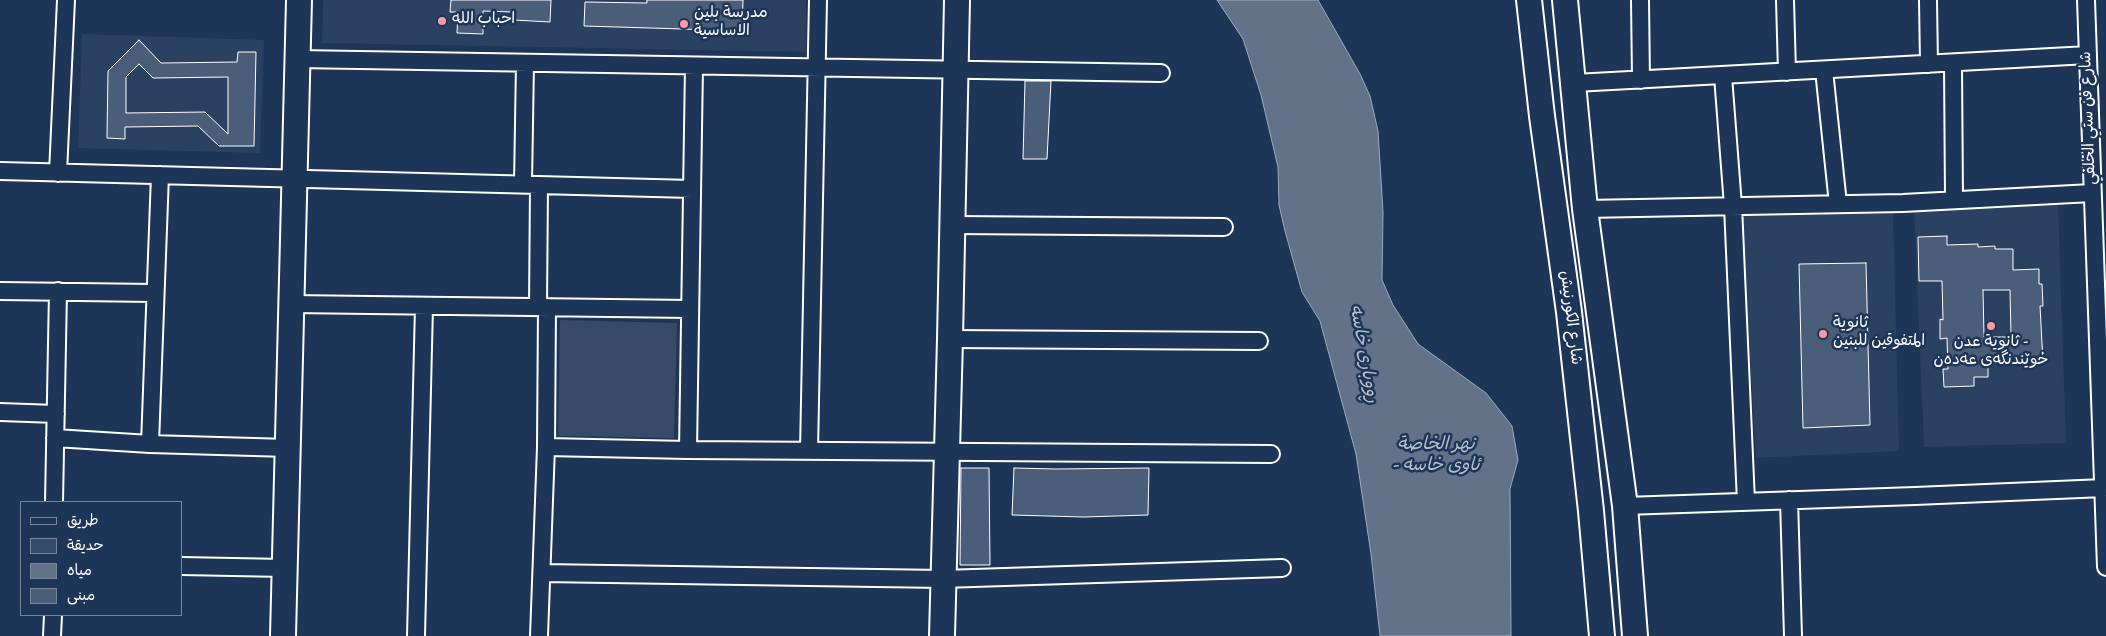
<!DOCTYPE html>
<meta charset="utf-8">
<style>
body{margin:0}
#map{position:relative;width:2106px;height:636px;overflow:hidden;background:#1d3557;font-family:"Gochi Hand","Playpen Sans Arabic",sans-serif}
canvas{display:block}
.legend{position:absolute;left:20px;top:501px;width:162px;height:115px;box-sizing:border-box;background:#1d3557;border:1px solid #77869a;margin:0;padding:6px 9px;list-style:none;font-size:15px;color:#fff}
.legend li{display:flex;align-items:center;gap:10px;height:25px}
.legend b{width:25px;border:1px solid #77869a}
</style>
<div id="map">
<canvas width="2106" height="636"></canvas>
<ul class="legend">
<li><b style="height:6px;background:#1d3557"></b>طريق</li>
<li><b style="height:14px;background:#364b69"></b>حديقة</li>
<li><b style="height:14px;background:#617289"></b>مياه</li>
<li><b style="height:14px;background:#4a5d79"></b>مبنى</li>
</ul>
</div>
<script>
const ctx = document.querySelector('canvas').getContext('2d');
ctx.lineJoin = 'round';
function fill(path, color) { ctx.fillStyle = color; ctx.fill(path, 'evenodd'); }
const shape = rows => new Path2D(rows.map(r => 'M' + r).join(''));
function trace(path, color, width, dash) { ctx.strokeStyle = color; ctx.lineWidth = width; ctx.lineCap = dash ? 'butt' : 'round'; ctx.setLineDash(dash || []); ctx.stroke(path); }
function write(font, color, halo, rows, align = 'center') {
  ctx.font = font + ' "Gochi Hand","Playpen Sans Arabic",sans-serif'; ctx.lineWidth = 5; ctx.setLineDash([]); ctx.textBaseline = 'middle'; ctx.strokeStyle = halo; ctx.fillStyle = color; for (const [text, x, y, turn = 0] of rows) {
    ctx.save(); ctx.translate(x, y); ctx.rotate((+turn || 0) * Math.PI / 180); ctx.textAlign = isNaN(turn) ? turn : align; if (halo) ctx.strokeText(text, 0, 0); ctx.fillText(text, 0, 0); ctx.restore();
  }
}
const built = shape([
 [323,0,806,0,806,52,322,43],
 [82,34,264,40,260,153,78,148],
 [2058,204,2066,443,1924,447,1914,210],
 [1893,213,1899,451,1756,458,1742,216]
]);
const green = shape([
 [560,320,677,323,674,438,558,436]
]);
const water = shape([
 [1217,0,1318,0,1360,74,1370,96,1378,131,1383,212,1382,280,1393,305,1418,344,1486,393,1512,426,1518,460,1510,489,1511,636,1380,636,1371,554,1356,454,1320,321,1302,292,1285,231,1279,205,1278,167,1261,95,1243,39,1217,0]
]);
const building = shape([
 [451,0,551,0,550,22,514,20,514,12,483,11,483,34,457,33,458,12,450,12,451,0],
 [647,0,743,0,742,34,717,33,717,30,584,26,585,2,647,3,647,0],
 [139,40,161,63,237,62,238,52,256,52,254,146,219,146,198,126,125,127,125,139,107,138,108,71,139,40],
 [139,64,153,78,228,77,228,134,205,112,126,113,126,77,139,64],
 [1025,81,1051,81,1047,159,1023,159,1025,81],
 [1947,236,1947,245,1978,244,1978,247,1995,246,1995,249,2013,249,2013,270,2039,269,2039,284,2042,284,2043,306,2040,306,2043,362,1988,364,1988,377,1974,377,1974,386,1944,387,1943,369,1948,369,1947,338,1940,339,1940,319,1943,320,1942,281,1919,281,1918,237,1947,236],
 [1983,290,2010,290,2011,337,1984,337,1983,290],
 [1866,263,1870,425,1803,428,1799,264,1866,263],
 [961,468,989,468,990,565,960,565,961,468],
 [1014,468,1056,469,1149,468,1148,515,1084,517,1012,515,1014,468]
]);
const street = shape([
 [1640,0,1641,80],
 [1785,0,1787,72],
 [1928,0,1929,64],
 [2086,0,2106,567],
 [297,59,1161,73],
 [1953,63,1954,200],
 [1824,70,1838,204],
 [1723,76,1733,206,1746,502],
 [1575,83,2088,55],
 [0,171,692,189],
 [58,173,66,0],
 [523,184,525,63],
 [1585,209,1903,203,2092,193],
 [953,225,1224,227],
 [0,291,154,293],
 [291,304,690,309],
 [538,307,539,185],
 [950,339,1259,341],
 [0,412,56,414],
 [55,438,150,444,288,448],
 [150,444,160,175],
 [546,447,688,450,1271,454],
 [688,450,694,66],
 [809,451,818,0],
 [1789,500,1793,636],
 [54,502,58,291],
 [1625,506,1915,496,2104,488],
 [181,566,285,568],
 [542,573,943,579,1282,568],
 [52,636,53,615],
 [416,636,424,306],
 [539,636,546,447,547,307]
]);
const secondary = shape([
 [1529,0,1542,116,1569,312,1591,511,1602,636],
 [1565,0,1585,209,1625,506,1635,636],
 [283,636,299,0],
 [942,636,950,339,957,0]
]);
const markers = [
 [442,21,5,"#ff9aa2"],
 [684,24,5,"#ff9aa2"],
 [1991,326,5,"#ff9aa2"],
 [1823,334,5,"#ff9aa2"]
];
const poiNames = [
 ["مدرسة بلين",694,15],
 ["الاساسية",694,33],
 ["احباب الله",452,21],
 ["ثانوية",1833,325],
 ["المتفوقين للبنين",1833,343],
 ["ثانوية عدن -",1991,344,"center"],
 ["خوێندنگەی عەدەن",1991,362,"center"]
];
const streetNames = [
 ["شارع فن ستي الخلفي",2090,118,-92],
 ["شارع الكورنيش",1569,318,83]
];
const waterNames = [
 ["ڕووباری خاسە",1362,354,80],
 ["نهر الخاصة",1436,446],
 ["- ئاوی خاسە",1436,467]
];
fill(built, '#2a4161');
fill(green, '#364b69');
fill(water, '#617289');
trace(water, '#a0aab8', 1);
fill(building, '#4a5d79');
trace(building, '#fff', 1);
trace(street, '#fff', 20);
trace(secondary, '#fff', 28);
trace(street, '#1d3557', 16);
trace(secondary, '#1d3557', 24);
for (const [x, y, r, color] of markers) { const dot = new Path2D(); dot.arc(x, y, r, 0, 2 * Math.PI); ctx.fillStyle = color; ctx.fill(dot); trace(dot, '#1d3557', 2); }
write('16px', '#fff', '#1d3557', poiNames, 'left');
write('16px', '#fff', '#1d3557', streetNames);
write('italic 18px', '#b8c0ca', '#1d3557', waterNames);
</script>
